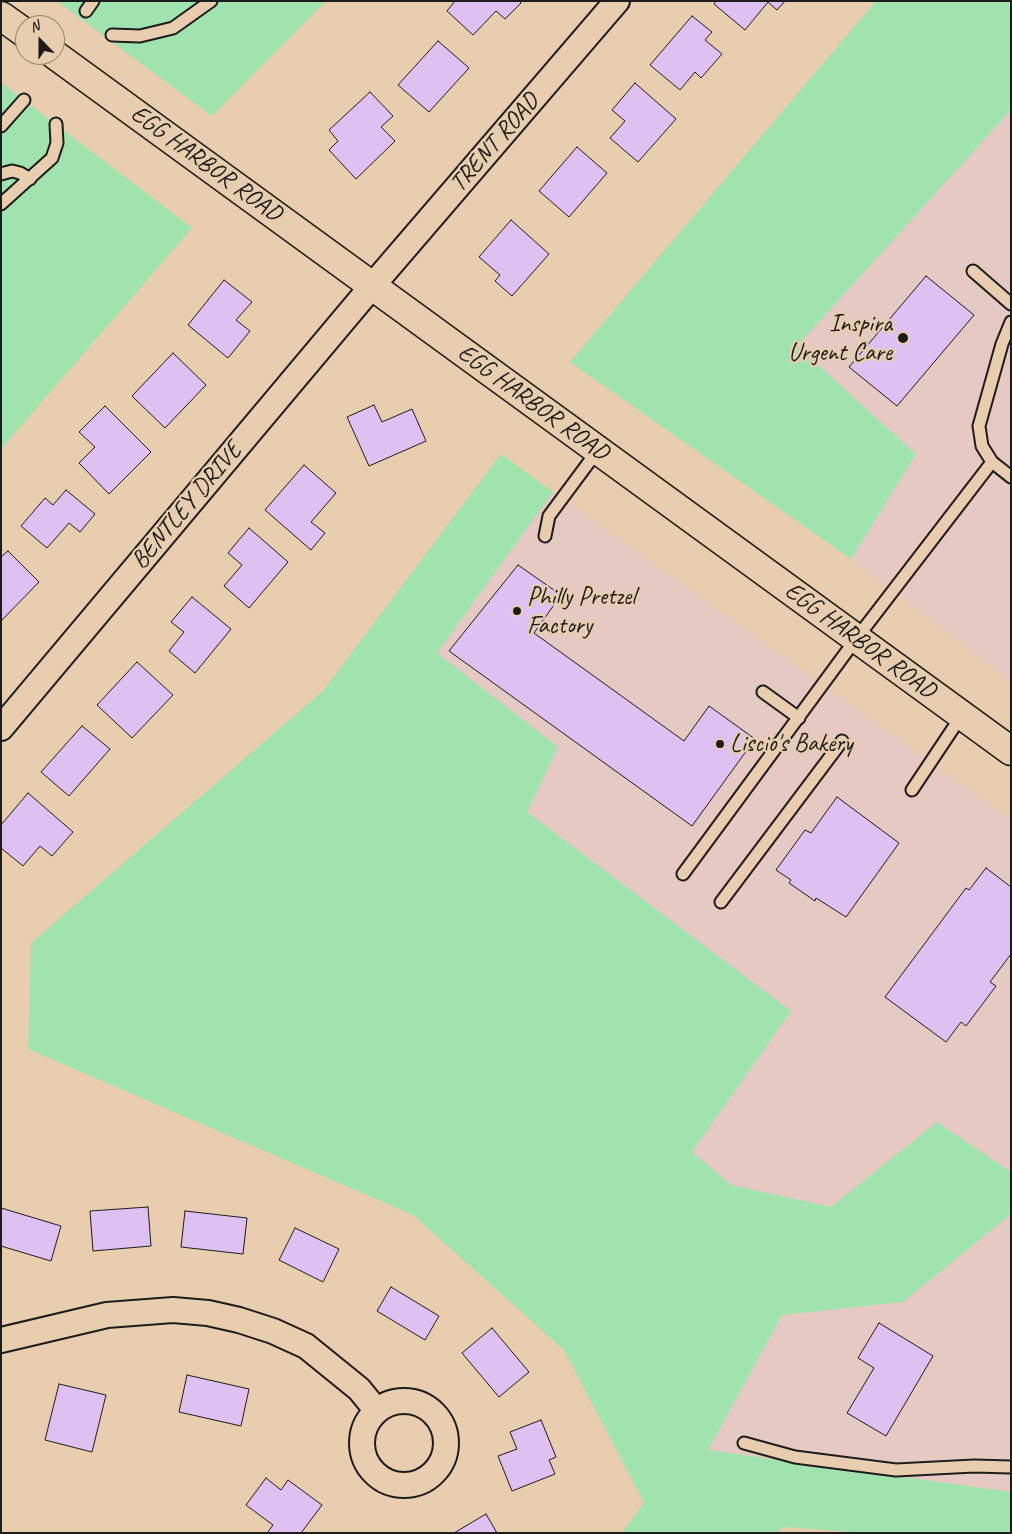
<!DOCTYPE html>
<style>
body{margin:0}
#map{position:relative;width:1012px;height:1534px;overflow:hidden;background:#e8cdaf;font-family:Caveat,sans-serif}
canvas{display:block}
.frame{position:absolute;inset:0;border:2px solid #1c1c1c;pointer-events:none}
.north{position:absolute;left:15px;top:15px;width:50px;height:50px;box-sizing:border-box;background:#e8cdaf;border:1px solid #968674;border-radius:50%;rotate:338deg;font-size:14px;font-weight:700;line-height:20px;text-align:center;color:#1c1c1c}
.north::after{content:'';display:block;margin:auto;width:18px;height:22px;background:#1c1c1c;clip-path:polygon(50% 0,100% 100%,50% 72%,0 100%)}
</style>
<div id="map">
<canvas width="1012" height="1534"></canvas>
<div class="frame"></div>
<div class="north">N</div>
</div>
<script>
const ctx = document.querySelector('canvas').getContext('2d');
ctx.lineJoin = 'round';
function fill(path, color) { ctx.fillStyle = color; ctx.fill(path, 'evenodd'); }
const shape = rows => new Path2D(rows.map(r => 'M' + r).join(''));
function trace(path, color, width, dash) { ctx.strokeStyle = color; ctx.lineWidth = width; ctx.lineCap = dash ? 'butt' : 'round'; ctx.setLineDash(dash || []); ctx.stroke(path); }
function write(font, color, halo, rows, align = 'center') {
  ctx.font = font + ' Caveat,sans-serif'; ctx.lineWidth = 4.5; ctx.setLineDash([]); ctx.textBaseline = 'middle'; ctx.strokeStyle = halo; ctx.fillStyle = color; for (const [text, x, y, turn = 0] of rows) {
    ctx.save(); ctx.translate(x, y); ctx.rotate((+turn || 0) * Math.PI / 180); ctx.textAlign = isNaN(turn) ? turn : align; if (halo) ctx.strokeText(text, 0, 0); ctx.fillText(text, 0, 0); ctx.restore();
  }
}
const built = shape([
 [1011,110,1011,681,851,559,916,454,796,346],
 [553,492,1011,820,1011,1172,937,1122,831,1207,730,1185,692,1152,791,1011,527,812,437,653],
 [1011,1214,1011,1492,708,1450,782,1315,903,1302]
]);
const green = shape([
 [57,1,326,1,212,116],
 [876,1,1011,1,1011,110,797,346,916,454,851,559,570,362],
 [3,84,192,228,1,449,1,85],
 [501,454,553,492,437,653,558,747,527,812,791,1011,692,1152,731,1185,831,1207,937,1122,1011,1172,1011,1214,903,1302,782,1315,708,1450,1011,1492,1011,1533,866,1533,783,1527,776,1533,622,1533,644,1503,564,1350,413,1215,28,1049,31,943,323,691]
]);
const building = shape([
 [455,1,519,1,521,3,505,19,496,11,473,35,447,11,455,1],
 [716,1,785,1,777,10,768,2,745,30,714,4,716,1],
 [692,16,712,32,705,40,722,54,701,78,695,72,680,90,650,65,692,16],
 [438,41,469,68,429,112,398,85,438,41],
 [635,83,676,119,638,162,610,138,625,121,612,110,635,83],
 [370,92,393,116,381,127,395,141,356,179,329,150,338,141,329,130,370,92],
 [577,147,607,173,569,217,539,191,577,147],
 [511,220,549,254,512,296,495,281,500,275,479,257,511,220],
 [926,276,974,315,897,406,849,367,926,276],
 [224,280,252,302,236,320,250,331,228,358,188,325,224,280],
 [173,353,206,385,165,428,132,396,173,353],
 [374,405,382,422,412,409,426,441,369,466,347,417,374,405],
 [105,406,151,452,109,494,79,463,95,447,79,432,105,406],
 [304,465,336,493,311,522,325,533,311,550,265,510,304,465],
 [66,490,95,514,80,532,69,523,47,548,21,526,45,498,53,505,66,490],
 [249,528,288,562,249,608,224,586,242,565,228,553,249,528],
 [8,551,39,582,1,621,1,557,8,551],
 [518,565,561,595,534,633,684,741,709,706,755,739,692,826,449,651,518,565],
 [192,597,231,629,195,673,169,651,184,632,171,622,192,597],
 [137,662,173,695,132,738,97,705,137,662],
 [82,726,110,749,69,796,41,772,82,726],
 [28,793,73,832,52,856,40,846,23,866,1,848,1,825,28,793],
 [837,797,899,843,846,917,816,898,815,901,789,883,791,880,776,870,805,830,811,833,837,797],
 [986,868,1011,887,1011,954,990,982,996,986,966,1026,961,1022,946,1042,885,997,966,888,969,890,986,868],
 [148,1207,151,1246,93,1251,90,1211,148,1207],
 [1,1208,61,1226,51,1261,1,1246,1,1208],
 [185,1211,247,1218,243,1254,181,1247,185,1211],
 [295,1228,339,1249,323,1282,279,1260,295,1228],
 [391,1287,439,1316,425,1340,377,1311,391,1287],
 [879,1323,933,1356,886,1436,847,1413,874,1368,858,1358,879,1323],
 [492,1328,529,1372,499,1397,462,1353,492,1328],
 [187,1375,249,1389,241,1426,179,1412,187,1375],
 [59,1384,106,1395,92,1452,45,1440,59,1384],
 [541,1420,556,1457,549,1460,555,1474,512,1491,498,1456,517,1449,510,1432,541,1420],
 [266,1478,281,1490,288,1480,322,1505,301,1533,267,1533,273,1525,246,1505,266,1478],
 [486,1514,497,1533,454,1533,486,1514]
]);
const lane = shape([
 [86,11,93,1],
 [112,35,140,36,173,28,211,1],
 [1,126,24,100],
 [1,174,12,171,20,173,30,179],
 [1,204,52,158,57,143,56,124],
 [973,271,1011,304],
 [992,462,982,446,979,426,1002,344,1011,322],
 [545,536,549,516,598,450],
 [763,692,799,718],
 [912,790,962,715],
 [683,874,856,639,992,462,1011,477],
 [721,902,842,741],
 [744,1443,795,1457,896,1470,974,1466,1011,1467]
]);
const street = shape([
 [1,728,373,285,617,1],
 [1,1340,107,1315,173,1310,208,1313,239,1320,273,1331,306,1346,359,1389,377,1411],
 '362 1443a42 42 0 1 1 84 0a42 42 0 1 1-84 0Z'
]);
const secondary = shape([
 [1,16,25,33],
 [55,55,1011,751]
]);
const markers = [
 [903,338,6,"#1c1c1c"],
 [517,611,5,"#1c1c1c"],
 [720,744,5,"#1c1c1c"]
];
const streetNames = [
 ["TRENT ROAD",495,143,-49],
 ["EGG HARBOR ROAD",206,164,36],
 ["EGG HARBOR ROAD",533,403,36],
 ["BENTLEY DRIVE",187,506,-50],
 ["EGG HARBOR ROAD",860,641,36]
];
const poiNames = [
 ["Inspira",892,324,"right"],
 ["Urgent Care",892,353,"right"],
 ["Philly Pretzel",527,597],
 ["Factory",527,626],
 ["Liscio's Bakery",730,744]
];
fill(built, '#e5c9c2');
fill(green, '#a0e3ae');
fill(building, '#dec1f0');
trace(building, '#1c1c1c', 1);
trace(lane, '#1c1c1c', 15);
trace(street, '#1c1c1c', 28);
trace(secondary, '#1c1c1c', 31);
trace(lane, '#e8cdaf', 11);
trace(street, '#e8cdaf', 24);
trace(secondary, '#e8cdaf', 28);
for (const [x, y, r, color] of markers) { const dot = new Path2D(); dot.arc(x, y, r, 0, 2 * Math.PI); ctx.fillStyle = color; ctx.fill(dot); trace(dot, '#e8cdaf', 2); }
write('25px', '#1c1c1c', '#e8cdaf', streetNames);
write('25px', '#1c1c1c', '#e8cdaf', poiNames, 'left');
</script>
